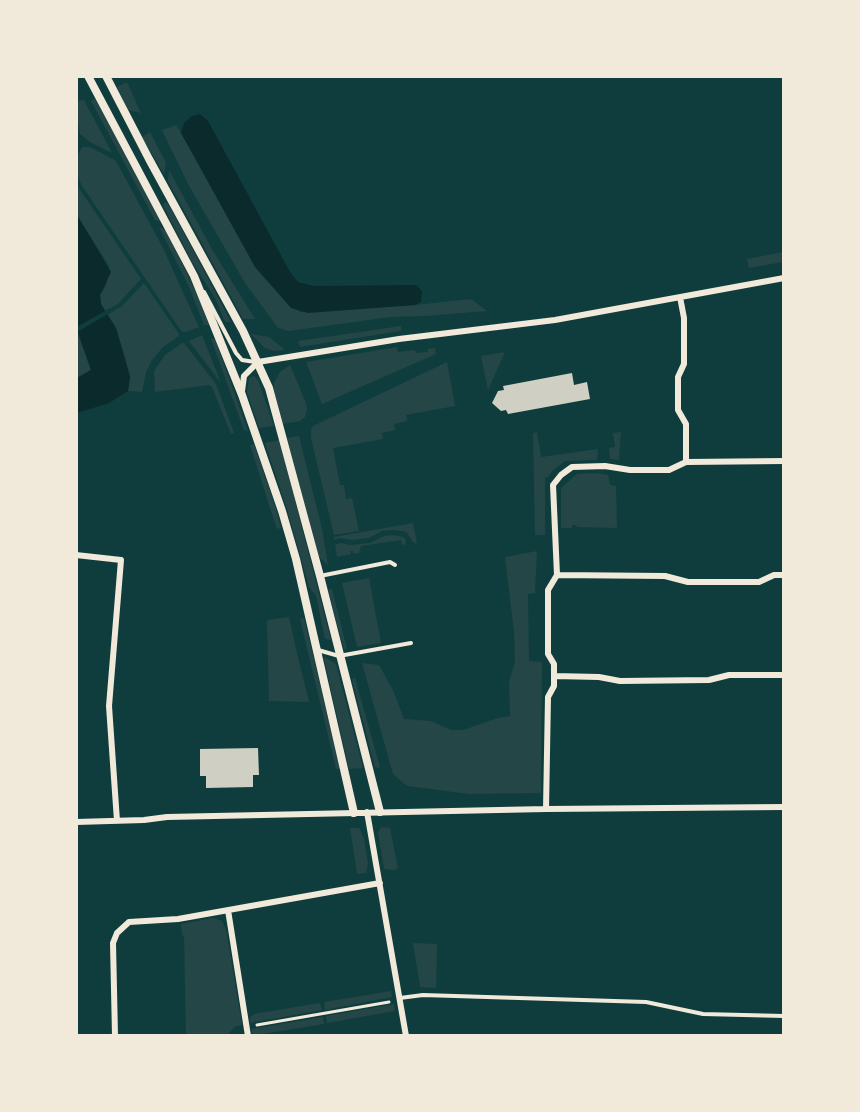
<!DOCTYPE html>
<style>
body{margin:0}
#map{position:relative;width:860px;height:1112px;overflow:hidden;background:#0f3d3e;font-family:"IBM Plex Sans",sans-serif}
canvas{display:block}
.frame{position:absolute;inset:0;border:78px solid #f1e9da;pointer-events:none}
</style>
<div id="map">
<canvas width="860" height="1112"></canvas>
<div class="frame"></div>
</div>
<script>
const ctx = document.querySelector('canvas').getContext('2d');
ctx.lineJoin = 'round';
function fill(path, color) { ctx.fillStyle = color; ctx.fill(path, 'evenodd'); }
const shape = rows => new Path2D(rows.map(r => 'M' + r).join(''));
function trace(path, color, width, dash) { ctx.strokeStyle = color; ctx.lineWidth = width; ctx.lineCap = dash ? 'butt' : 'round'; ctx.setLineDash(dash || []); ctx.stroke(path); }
const green = shape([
 [127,82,141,113,128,110,117,87],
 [95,98,162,222,155,220,91,101],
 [84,100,112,153,90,142,80,134,77,118,77,101],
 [176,125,200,165,300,312,415,305,471,299,487,311,425,316,390,317,289,331,278,328,245,283,188,184,162,130],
 [150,132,166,163,164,174,142,137],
 [82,147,90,147,116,161,162,246,199,327,186,332,182,332,82,186,76,172,77,157],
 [169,170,213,251,255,319,243,319,168,181],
 [76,184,141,279,118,304,105,311,101,304,100,295,106,286,109,266,77,215],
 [165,202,168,203,231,322,225,322,215,298,192,262,163,205],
 [159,227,166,230,199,299,209,325,204,325,189,287],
 [783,252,783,262,749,268,747,259],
 [144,283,179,334,179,336,163,347,152,360,146,372,142,392,128,391,130,377,126,361,116,328,107,315,122,306],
 [401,326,401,331,300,347,298,341],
 [76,329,91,370,77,378,76,378],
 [251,334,269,337,285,350,274,351,265,348],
 [202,335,221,383,189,341],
 [211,339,215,339,248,431,244,430],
 [182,343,184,343,216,384,234,433,231,434,212,387,209,385,155,392,154,371,165,355],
 [397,347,398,352,415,350,416,353,428,352,428,349,435,348,436,354,322,404,306,362],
 [505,352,488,390,481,356],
 [447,362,455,406,406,415,407,421,394,424,395,430,382,433,383,439,333,448,340,485,344,485,346,499,352,498,359,531,334,535,311,438,311,430,313,426],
 [290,365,306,403,307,410,305,417,300,421,283,424,274,390,274,383,280,372],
 [254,376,258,380,274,426,259,428,247,392,249,378],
 [537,432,541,457,598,449,597,460,565,461,553,470,548,477,545,477,545,535,535,535,533,433],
 [621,432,619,460,610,459,609,448,615,447,613,433],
 [299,436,322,529,328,565,319,557,287,438],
 [279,440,287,469,331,640,325,639,316,596,309,587,287,509,265,443],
 [254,444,276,509,281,528,277,529,270,508,250,445],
 [596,473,608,475,610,485,616,486,617,528,577,527,576,525,572,525,572,528,561,528,561,488,577,474],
 [413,523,417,543,414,543,406,532,395,530,382,531,369,538,351,540,340,538,334,540,334,537],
 [395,535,405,538,406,544,402,545,401,540,361,546,359,553,353,554,353,551,350,551,351,554,337,557,335,545,341,543,350,545,370,543,384,536],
 [537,551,535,593,528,594,529,661,542,662,541,793,469,794,408,786,403,783,393,774,362,663,379,665,393,690,404,719,431,721,451,730,463,730,498,718,510,716,509,682,515,662,514,632,505,557],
 [369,578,381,643,357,647,342,583],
 [330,589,332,589,347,649,344,649,328,590],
 [289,617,297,653,309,702,269,701,267,620],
 [304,618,340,768,339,769,336,769,300,619],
 [325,657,336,664,363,768,349,769,324,659],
 [353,678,355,678,380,767,378,768,375,767,352,680],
 [381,827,390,828,398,868,394,870,384,869,378,833],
 [350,828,359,828,364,838,368,864,366,873,357,874],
 [213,918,222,921,226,929,242,1025,236,1026,227,1035,186,1035,184,936,182,935,181,924],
 [413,943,437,944,436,988,420,987],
 [391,991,392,997,325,1010,324,1002],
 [320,1003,322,1010,250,1023,250,1017,254,1014],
 [394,1004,395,1011,327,1023,326,1016],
 [323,1017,324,1024,256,1035,253,1034,251,1029]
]);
const water = shape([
 [200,114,208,121,290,272,298,282,314,286,416,285,422,291,421,302,415,305,308,313,291,308,255,267,181,133,184,123,192,116],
 [77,215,111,272,100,295,101,304,116,328,130,377,128,391,109,403,77,413,77,378,91,370,77,329]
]);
const pier = shape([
 [108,309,110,313,77,332,77,327]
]);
const building = shape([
 [572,373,574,385,587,382,590,399,508,414,506,410,501,411,492,403,498,391,504,390,503,386],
 [258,748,259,775,253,775,253,787,206,788,206,776,200,776,200,749]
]);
const path = shape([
 [257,1025,389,1002]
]);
const service = shape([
 [204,292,236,353,242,360,255,362],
 [320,576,390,562,395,565],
 [318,650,339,656,411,643],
 [400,998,423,995,646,1002,703,1014,784,1016]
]);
const minor = shape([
 [680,297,684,318,684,364,678,377,678,410,686,424,686,462],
 [242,391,244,376,258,362,399,339,555,320,784,278],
 [76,555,121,560,109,706,117,821],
 [557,575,665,576,688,582,759,582,774,575,784,575],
 [554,676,599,677,620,681,709,680,729,675,784,675],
 [546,809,548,697,554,686,554,664,548,654,548,590,557,575,553,485,561,475,572,467,605,466,630,470,669,470,686,462,784,461],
 [367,812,406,1036],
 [76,822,144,820,167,817,546,809,784,807],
 [228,910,248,1036],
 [115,1036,113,943,117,933,129,922,178,919,380,883]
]);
const tertiary = shape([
 [88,76,194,276,242,395,282,511,296,559,354,813],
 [106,76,149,159,243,331,269,388,320,576,380,812]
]);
fill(green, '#244646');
fill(water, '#0a2a2b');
fill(pier, '#0f3d3e');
fill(building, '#cfcfc3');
trace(path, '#f1e9da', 3);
trace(service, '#f1e9da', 4);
trace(minor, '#f1e9da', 6);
trace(tertiary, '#f1e9da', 8);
</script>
